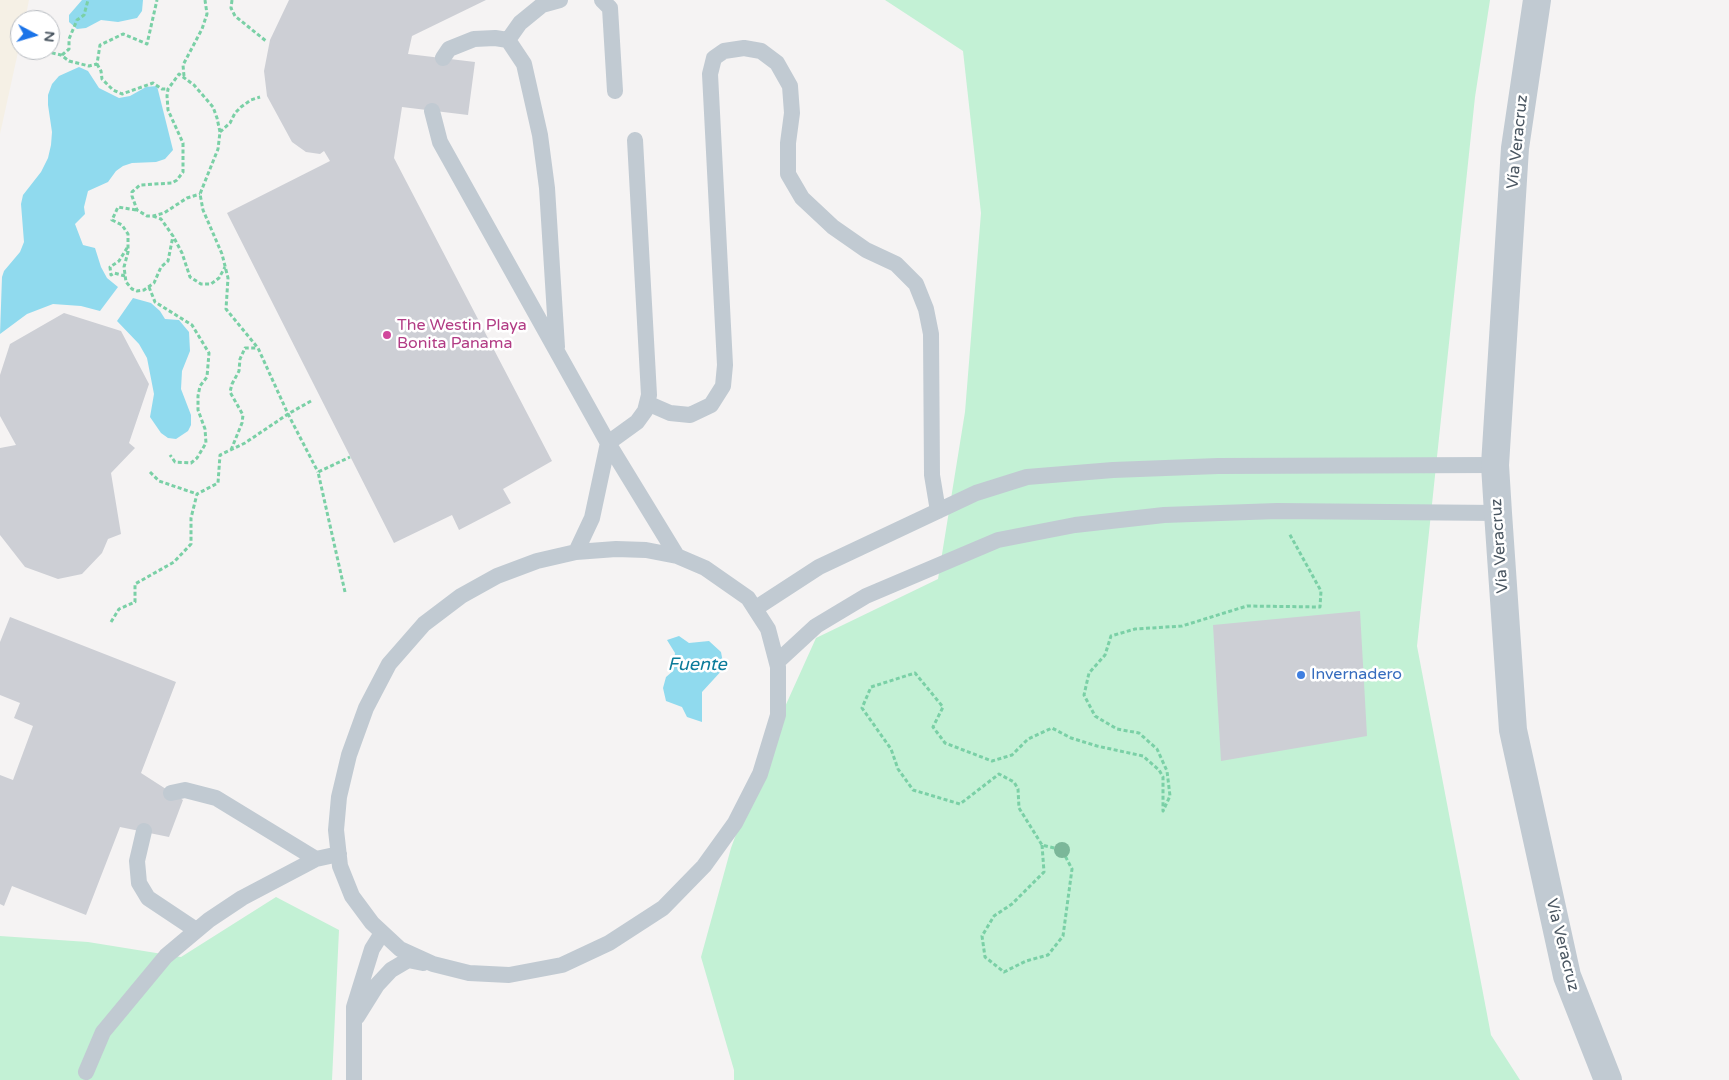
<!DOCTYPE html>
<meta charset="utf-8">
<style>
body{margin:0}
#map{position:relative;width:1729px;height:1080px;overflow:hidden;background:#f5f3f3;font-family:"Varela Round",sans-serif}
canvas{display:block}
.north{position:absolute;left:10px;top:10px;width:50px;height:50px;box-sizing:border-box;background:#fff;border:1px solid #b7bbc0;border-radius:50%;rotate:96deg;font-size:14px;font-weight:700;line-height:20px;text-align:center;color:#4a5661}
.north::after{content:'';display:block;margin:auto;width:18px;height:22px;background:#1a73e8;clip-path:polygon(50% 0,100% 100%,50% 72%,0 100%)}
</style>
<div id="map">
<canvas width="1729" height="1080"></canvas>
<div class="north">N</div>
</div>
<script>
const ctx = document.querySelector('canvas').getContext('2d');
ctx.lineJoin = 'round';
function fill(path, color) { ctx.fillStyle = color; ctx.fill(path, 'evenodd'); }
const shape = rows => new Path2D(rows.map(r => 'M' + r).join(''));
function trace(path, color, width, dash) { ctx.strokeStyle = color; ctx.lineWidth = width; ctx.lineCap = dash ? 'butt' : 'round'; ctx.setLineDash(dash || []); ctx.stroke(path); }
function write(font, color, halo, rows, align = 'center') {
  ctx.font = font + ' "Varela Round",sans-serif'; ctx.lineWidth = 5; ctx.setLineDash([]); ctx.textBaseline = 'middle'; ctx.strokeStyle = halo; ctx.fillStyle = color; for (const [text, x, y, turn = 0] of rows) {
    ctx.save(); ctx.translate(x, y); ctx.rotate((+turn || 0) * Math.PI / 180); ctx.textAlign = isNaN(turn) ? turn : align; if (halo) ctx.strokeText(text, 0, 0); ctx.fillText(text, 0, 0); ctx.restore();
  }
}
const green = shape([
 [885,0,1490,0,1475,97,1417,646,1491,1035,1520,1080,734,1080,734,1070,701,957,731,848,774,731,816,638,938,579,965,412,981,213,963,51],
 [276,897,339,930,332,1080,0,1080,0,936,88,942,181,957]
]);
const sand = shape([
 [0,0,29,0,25,20,20,20,20,43,0,134]
]);
const water = shape([
 [82,0,143,0,142,11,137,18,118,22,101,20,86,28,77,29,69,22,69,15],
 [79,67,88,71,99,88,119,98,130,96,146,87,157,86,173,150,165,159,156,162,132,163,123,166,116,171,108,182,88,191,84,207,85,214,75,224,83,245,95,248,101,267,107,278,118,287,100,311,81,306,53,304,27,314,0,334,2,277,4,271,20,252,24,242,21,204,23,195,41,172,48,158,51,145,52,132,48,105,48,95,52,84,59,76],
 [133,298,151,303,160,311,165,319,179,320,189,332,190,351,182,371,181,389,191,415,191,425,188,431,176,439,168,438,161,433,150,417,154,394,147,358,139,344,117,321],
 [679,636,689,643,709,641,721,652,724,668,702,692,702,722,687,717,682,707,666,701,663,688,666,677,673,671,675,653,667,640]
]);
const building = shape([
 [289,0,486,0,412,36,408,54,475,62,468,115,402,107,394,158,552,461,503,489,511,503,459,530,452,515,394,543,227,213,330,161,324,151,320,154,306,152,292,142,267,96,264,71,270,40],
 [64,313,121,331,149,384,129,443,135,448,111,473,121,534,108,539,102,553,82,574,58,579,25,567,0,535,0,448,16,445,0,416,0,375,10,344],
 [1360,611,1367,736,1221,761,1213,625],
 [10,617,176,682,141,773,183,800,169,837,120,827,86,915,12,886,4,906,0,904,0,775,13,780,33,726,14,718,20,703,0,695,0,642]
]);
const path = shape([
 [232,0,231,8,235,16,266,41],
 [39,50,61,55,69,61,89,66,97,64,100,45,123,34,147,44,157,0],
 [62,55,69,49,69,39,77,20,84,15,88,0],
 [97,64,101,71,102,79,113,90,122,94,153,83,162,89,168,89],
 [184,76,183,65,202,29,207,14,205,0],
 [220,132,230,123,235,113,241,107,251,100,260,97],
 [136,210,118,207,112,220,122,225,128,234,128,252,124,267,126,282,132,289,137,291,144,290,154,283,161,267,168,261,173,236],
 [153,216,161,219,173,236,182,253,190,277,201,284,211,284,219,278,225,267],
 [125,276,114,273,111,275,110,267,119,261,127,248],
 [149,287,155,302,192,325,209,353,207,377,200,386,198,396,198,410,205,429,206,443,197,458,191,463,175,462,170,455],
 [311,401,288,414,318,472],
 [231,450,242,423,243,415,230,392,232,384,239,371,240,359,245,348,257,348],
 [150,472,159,481,197,494],
 [345,592,318,472,350,457],
 [111,622,119,609,135,602,135,584,174,562,191,544,191,518,197,494,218,483,220,455,245,443,288,414,258,348,226,309,228,278,222,254,203,210,200,194,218,149,220,132,217,118,213,107,194,85,179,74,168,89,167,96,168,110,183,143,183,172,177,180,172,183,140,185,132,192,132,196,137,210,147,216,153,216,164,213,187,198,200,194],
 [1042,845,1044,872,1012,904,994,916,982,936,985,957,1004,972,1026,961,1048,955,1063,936,1072,869,1062,850,1042,845,1019,808,1018,789,1014,782,999,774,960,804,913,790,898,769,891,749,862,708,871,687,915,673,943,707,933,727,945,743,992,761,1012,755,1028,739,1052,728,1071,738,1097,746,1143,756,1159,770,1163,777,1163,811,1170,796,1167,771,1157,749,1139,733,1117,729,1095,716,1084,695,1089,673,1105,655,1111,636,1135,629,1182,626,1247,606,1320,607,1321,591,1289,533]
]);
const service = shape([
 [602,0,610,8,615,91],
 [508,40,520,23,542,5,560,0],
 [443,58,449,49,474,39,495,38,508,40,524,64,540,135,547,188,557,347],
 [432,111,440,142,608,443,677,556],
 [647,403,670,413,690,415,711,405,723,386,725,365,710,74,714,58,724,51,744,48,761,51,777,63,790,86,792,113,788,143,788,174,802,198,833,227,866,250,896,264,916,284,926,309,931,334,932,475,938,511],
 [616,549,646,550,677,556,705,568,748,598,768,629,778,667,778,715,760,774,735,823,704,866,663,908,609,943,562,965,509,975,469,973,433,964,400,949,372,923,352,896,340,866,336,830,339,797,349,755,366,708,389,664,424,624,461,596,497,576,537,561,576,552,616,549],
 [576,552,592,518,608,443,637,422,645,411,649,395,635,140],
 [756,608,819,567,976,493,1027,477,1113,470,1218,466,1495,465],
 [777,662,816,626,866,596,998,540,1075,525,1164,515,1277,511,1498,513],
 [171,793,185,790,216,798,316,859],
 [144,831,137,861,139,883,148,898,196,930],
 [357,1017,377,985,391,970,408,960,423,963],
 [86,1072,103,1032,166,956,209,920,242,898,316,859,339,854],
 [354,1080,354,1007,372,949,382,933]
]);
const tertiary = shape([
 [1537,0,1515,148,1495,465,1498,513,1513,730,1567,976,1608,1080]
]);
const trees = [
 [1062,850]
];
const markers = [
 [387,335,5,"#d1479c"],
 [1301,675,5,"#3f7fe0"]
];
const streetNames = [
 ["Vía Veracruz",1518,142,-84],
 ["Vía Veracruz",1500,546,-94],
 ["Vía Veracruz",1562,945,76]
];
const hotelNames = [
 ["The Westin Playa",397,326],
 ["Bonita Panama",397,344]
];
const shopNames = [
 ["Invernadero",1311,675]
];
const waterNames = [
 ["Fuente",697,665]
];
fill(green, '#c3f1d5');
fill(sand, '#f5f0e5');
fill(water, '#90daee');
fill(building, '#cdcfd5');
trace(path, '#7ad0a6', 3, [4, 2.5]);
trace(service, '#c1cad2', 16);
trace(tertiary, '#c1cad2', 28);
ctx.fillStyle = '#7bb799';
for (const [x, y] of trees) { ctx.beginPath(); ctx.arc(x, y, 8, 0, 2 * Math.PI); ctx.fill(); }
for (const [x, y, r, color] of markers) { const dot = new Path2D(); dot.arc(x, y, r, 0, 2 * Math.PI); ctx.fillStyle = color; ctx.fill(dot); trace(dot, '#fff', 2); }
write('16px', '#4a5661', '#fff', streetNames);
write('16px', '#b23c85', '#fff', hotelNames, 'left');
write('16px', '#366cbe', '#fff', shopNames, 'left');
write('italic 18px', '#0c7c9b', '#fff', waterNames);
</script>
